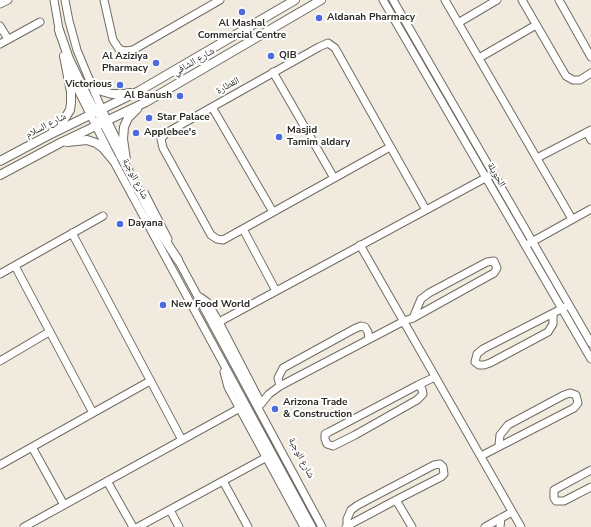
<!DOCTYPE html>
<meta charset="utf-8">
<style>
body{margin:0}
canvas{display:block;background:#f1ebdf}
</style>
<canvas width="591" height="527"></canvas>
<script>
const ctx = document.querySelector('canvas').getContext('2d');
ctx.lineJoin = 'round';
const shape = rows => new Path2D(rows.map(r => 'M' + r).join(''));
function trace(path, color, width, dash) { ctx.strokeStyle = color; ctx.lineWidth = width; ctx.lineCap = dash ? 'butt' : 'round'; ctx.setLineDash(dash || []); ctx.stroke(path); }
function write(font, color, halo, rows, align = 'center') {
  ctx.font = font + ' "Nunito Sans","Noto Naskh Arabic",sans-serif'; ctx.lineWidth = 4; ctx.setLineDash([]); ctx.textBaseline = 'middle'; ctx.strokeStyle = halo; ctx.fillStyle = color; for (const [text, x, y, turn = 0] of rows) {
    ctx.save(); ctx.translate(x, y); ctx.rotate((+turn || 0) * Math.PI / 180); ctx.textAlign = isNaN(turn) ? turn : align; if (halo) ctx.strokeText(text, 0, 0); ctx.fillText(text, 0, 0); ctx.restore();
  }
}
const minor = shape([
 [54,0,60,35],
 [65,0,69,21,77,50,99,103,120,147],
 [104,0,113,40,119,49,125,51,133,50,220,0],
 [383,0,591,359],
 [393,0,591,343],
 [445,0,572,219],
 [522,0,566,76,573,80,580,80,591,73],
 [559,0,591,57],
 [0,4,8,0],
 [458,23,497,0],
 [0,26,8,39],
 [0,44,40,22],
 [479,58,536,25],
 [69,70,75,84,113,160,312,527],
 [273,72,334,178],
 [212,107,273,212],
 [587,132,591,140],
 [390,147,223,240,217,239,211,235,163,148,161,139,166,133,319,47,328,43,335,48,426,210],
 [537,158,591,130],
 [144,192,168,239],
 [243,229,276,291],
 [72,233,182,440],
 [528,244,591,209],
 [360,245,521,527],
 [176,256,322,527],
 [15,266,93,413],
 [0,274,103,216],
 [200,297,207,302,219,322,260,401],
 [553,315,553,324,548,332,490,363,484,365,479,365,475,362,477,354,483,349,565,307],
 [219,322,489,176],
 [0,361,49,332],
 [224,372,228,387,304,527],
 [418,385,422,389,423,394,417,400,355,435,333,446,327,444,325,439,325,434,329,432,418,385,435,377],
 [280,386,278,378,283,368,354,329,361,326,365,327,368,332,369,339],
 [261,404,269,394,280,386,404,321,413,318,494,273,497,268,494,261,487,262,429,293,421,299,413,318],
 [32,447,64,505],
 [481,456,574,408,578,403,576,395,570,393,564,395,508,425,500,435,499,445],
 [0,465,150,381],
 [591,470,554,490,554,498,556,501,564,501,591,487],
 [107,481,133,527],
 [223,481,248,527],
 [396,500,412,527],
 [170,510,179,527],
 [24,527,240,408],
 [138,527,267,457],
 [346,527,347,526,396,500,441,477,444,474,443,467,440,464,434,465,358,505,351,510,347,519,347,526],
 [485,527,512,512],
 [500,527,501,518]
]);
const major = shape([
 [59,30,69,59,92,106,100,115],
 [90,81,98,90,112,94,124,94,130,93],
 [100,119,103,122,160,232,178,260],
 [53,131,65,118,70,110,71,103,71,92,64,56],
 [67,142,87,140,96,143,103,148,113,160],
 [126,160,123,139,124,127,128,118,137,109],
 [0,161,49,135,139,91,295,0],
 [0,175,60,143,146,102,321,0]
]);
const markers = [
 [242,12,4,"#4b6bdf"],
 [319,18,4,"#4b6bdf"],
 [271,56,4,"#4b6bdf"],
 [156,63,4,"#4b6bdf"],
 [120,85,4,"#4b6bdf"],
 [180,96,4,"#4b6bdf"],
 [149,118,4,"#4b6bdf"],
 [136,133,4,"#4b6bdf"],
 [279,137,4,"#4b6bdf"],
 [120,224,4,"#4b6bdf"],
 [163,305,4,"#4b6bdf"],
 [275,409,4,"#4b6bdf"]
];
const poiNames = [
 ["Aldanah Pharmacy",327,18],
 ["Al Mashal",242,24,"center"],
 ["Commercial Centre",242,36,"center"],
 ["QIB",279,56],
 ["Al Aziziya",148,57,"right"],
 ["Pharmacy",148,69,"right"],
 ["Victorious",112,85,"right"],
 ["Al Banush",172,96,"right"],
 ["Star Palace",157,118],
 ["Masjid",287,131],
 ["Tamim aldary",287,143],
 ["Applebee's",144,133],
 ["Dayana",128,224],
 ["New Food World",171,305],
 ["Arizona Trade",283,403],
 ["& Construction",283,415]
];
const streetNames = [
 ["شارع الشافي",194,62,-30],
 ["القطارة",228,86,-29],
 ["شارع السلام",46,126,-27],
 ["الحويلة",496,175,60],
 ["شارع الوجبة",135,179,62],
 ["شارع الوجبة",301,458,62]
];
trace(minor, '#716c62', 9);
trace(major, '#716c62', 10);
trace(minor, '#fff', 7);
trace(major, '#fff', 8);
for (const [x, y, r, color] of markers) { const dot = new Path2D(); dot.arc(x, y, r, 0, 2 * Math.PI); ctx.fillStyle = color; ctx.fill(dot); trace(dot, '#fff', 1.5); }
write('bold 10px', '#2c2a25', '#fff', poiNames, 'left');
write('10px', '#2c2a25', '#fff', streetNames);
</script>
